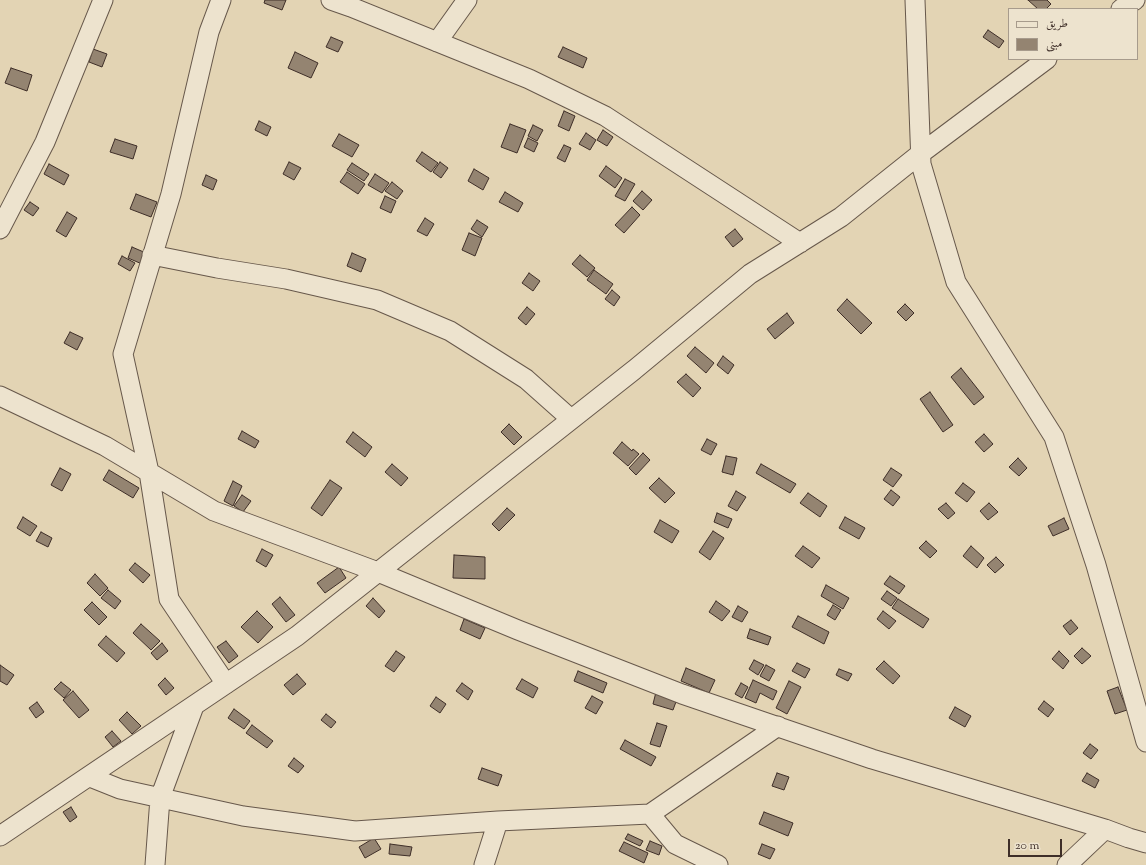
<!DOCTYPE html>
<meta charset="utf-8">
<style>
body{margin:0}
#map{position:relative;width:1146px;height:865px;overflow:hidden;background:#e3d4b4;font-family:"Sorts Mill Goudy",Amiri,serif}
canvas{display:block}
.legend{position:absolute;left:1008px;top:8px;width:130px;height:52px;box-sizing:border-box;background:#ede3ce;border:1px solid #a79b8c;margin:0;padding:5px 7px;list-style:none;font-size:12px;color:#3e2e28}
.legend li{display:flex;align-items:center;gap:8px;height:20px}
.legend b{width:20px;border:1px solid #a79b8c}
.scale{position:absolute;left:1008px;top:839px;width:54px;height:18px;box-sizing:border-box;border:2px solid #3e2e28;border-top:0;padding-left:5px;font-size:12px;line-height:14px;white-space:nowrap;color:#3e2e28;-webkit-text-stroke:3px #ede3ce;paint-order:stroke}
</style>
<div id="map">
<canvas width="1146" height="865"></canvas>
<ul class="legend">
<li><b style="height:5px;background:#ede3ce"></b>طريق</li>
<li><b style="height:11px;background:#948471"></b>مبنى</li>
</ul>
<div class="scale">20 m</div>
</div>
<script>
const ctx = document.querySelector('canvas').getContext('2d');
ctx.lineJoin = 'round';
function fill(path, color) { ctx.fillStyle = color; ctx.fill(path, 'evenodd'); }
const shape = rows => new Path2D(rows.map(r => 'M' + r).join(''));
function trace(path, color, width, dash) { ctx.strokeStyle = color; ctx.lineWidth = width; ctx.lineCap = dash ? 'butt' : 'round'; ctx.setLineDash(dash || []); ctx.stroke(path); }
const building = shape([
 [265,0,286,0,282,10,264,3,265,0],
 [1028,0,1047,0,1051,4,1046,9,1038,9,1028,0],
 [988,30,1004,41,999,48,983,37,988,30],
 [331,37,343,42,338,52,326,47,331,37],
 [563,47,587,58,583,68,558,57,563,47],
 [93,49,107,54,102,67,89,62,93,49],
 [295,52,318,63,311,78,288,68,295,52],
 [11,68,32,75,27,91,5,83,11,68],
 [564,111,575,116,569,131,558,126,564,111],
 [259,121,271,127,267,136,255,130,259,121],
 [510,124,526,130,517,153,501,147,510,124],
 [533,125,543,130,537,141,528,136,533,125],
 [603,130,613,137,607,146,597,140,603,130],
 [586,133,596,140,590,150,579,144,586,133],
 [339,134,359,145,352,157,332,146,339,134],
 [528,138,538,143,534,152,524,147,528,138],
 [115,139,137,146,133,159,110,152,115,139],
 [564,145,571,148,565,162,557,158,564,145],
 [422,152,438,163,431,172,416,161,422,152],
 [289,162,301,168,294,180,283,174,289,162],
 [440,162,448,168,441,178,433,172,440,162],
 [352,163,369,174,364,181,347,170,352,163],
 [49,164,69,175,64,185,44,174,49,164],
 [606,166,622,178,615,188,599,176,606,166],
 [474,169,489,178,483,190,468,181,474,169],
 [347,172,365,184,358,194,340,182,347,172],
 [375,174,389,183,382,193,368,185,375,174],
 [206,175,217,180,213,190,202,185,206,175],
 [625,179,635,184,625,201,615,196,625,179],
 [392,182,403,191,397,199,385,191,392,182],
 [642,191,652,200,643,210,633,201,642,191],
 [505,192,523,203,518,212,499,202,505,192],
 [136,194,157,202,151,217,130,209,136,194],
 [385,196,396,201,391,213,380,208,385,196],
 [30,202,39,208,33,216,24,210,30,202],
 [632,207,640,215,624,233,615,225,632,207],
 [67,212,77,218,66,237,56,231,67,212],
 [425,218,434,224,427,236,417,231,425,218],
 [477,220,488,227,482,237,471,229,477,220],
 [735,229,743,239,733,247,725,237,735,229],
 [469,233,482,238,475,256,462,250,469,233],
 [132,247,146,253,142,264,128,258,132,247],
 [352,253,366,259,361,272,347,266,352,253],
 [580,255,595,268,587,277,572,264,580,255],
 [122,256,135,263,130,271,118,264,122,256],
 [594,270,613,284,606,294,587,280,594,270],
 [529,273,540,281,533,291,522,283,529,273],
 [612,290,620,297,614,306,605,299,612,290],
 [847,299,872,323,861,334,837,310,847,299],
 [905,304,914,313,906,321,897,312,905,304],
 [527,307,535,314,526,325,518,318,527,307],
 [787,313,794,323,775,339,767,329,787,313],
 [70,332,83,338,77,350,64,343,70,332],
 [695,347,714,363,706,373,687,356,695,347],
 [723,356,734,365,728,374,717,365,723,356],
 [961,368,984,397,974,405,951,377,961,368],
 [686,374,701,388,693,397,677,382,686,374],
 [930,392,953,425,943,432,920,399,930,392],
 [509,424,522,437,514,445,501,432,509,424],
 [242,431,259,441,255,448,238,439,242,431],
 [353,432,372,447,365,457,346,442,353,432],
 [984,434,993,444,984,452,975,442,984,434],
 [707,439,717,444,711,455,701,450,707,439],
 [622,442,632,451,633,449,639,454,628,466,613,453,622,442],
 [643,453,650,460,636,475,629,468,643,453],
 [726,456,737,458,733,475,722,472,726,456],
 [1018,458,1027,468,1019,476,1009,467,1018,458],
 [392,464,408,478,401,486,385,472,392,464],
 [761,464,796,484,790,493,756,473,761,464],
 [60,468,71,474,62,491,51,485,60,468],
 [891,468,902,475,893,487,883,480,891,468],
 [109,470,139,488,133,498,103,480,109,470],
 [659,478,675,493,665,503,649,488,659,478],
 [330,480,342,488,322,516,311,508,330,480],
 [233,481,242,486,233,506,224,501,233,481],
 [963,483,975,492,967,502,955,493,963,483],
 [891,490,900,497,893,506,884,499,891,490],
 [736,491,746,497,737,511,728,506,736,491],
 [808,493,827,506,820,517,800,503,808,493],
 [242,495,251,501,243,512,234,506,242,495],
 [946,503,955,513,948,519,938,509,946,503],
 [989,503,998,512,988,520,980,511,989,503],
 [507,508,515,515,499,531,492,524,507,508],
 [717,513,732,519,728,528,714,522,717,513],
 [23,517,37,526,30,536,17,528,23,517],
 [845,517,865,528,859,539,839,528,845,517],
 [1064,518,1069,529,1053,536,1048,526,1064,518],
 [660,520,679,531,672,543,654,532,660,520],
 [713,531,724,538,710,560,699,552,713,531],
 [41,532,52,538,48,547,36,541,41,532],
 [926,541,937,551,930,558,919,548,926,541],
 [803,546,820,558,812,568,795,556,803,546],
 [971,546,984,558,977,568,963,556,971,546],
 [262,549,273,555,266,567,256,561,262,549],
 [454,555,485,557,485,579,453,578,454,555],
 [996,557,1004,565,995,573,987,565,996,557],
 [135,563,150,575,143,583,129,570,135,563],
 [339,567,346,578,325,593,317,583,339,567],
 [95,574,108,588,100,596,87,583,95,574],
 [890,576,905,586,899,594,884,584,890,576],
 [826,585,849,598,843,609,821,596,826,585],
 [108,590,121,601,115,609,101,598,108,590],
 [887,591,897,598,891,606,881,599,887,591],
 [280,597,295,615,286,622,272,604,280,597],
 [373,598,385,611,379,618,366,606,373,598],
 [898,599,929,619,923,628,892,608,898,599],
 [716,601,730,611,722,621,709,612,716,601],
 [92,602,107,617,99,625,84,610,92,602],
 [833,605,841,610,835,620,827,615,833,605],
 [738,606,748,612,742,622,732,617,738,606],
 [257,611,273,627,258,643,241,627,257,611],
 [883,611,896,621,889,629,877,619,883,611],
 [798,616,829,632,824,644,792,627,798,616],
 [464,619,485,628,480,639,460,630,464,619],
 [1071,620,1078,628,1070,635,1063,626,1071,620],
 [141,624,160,641,151,650,133,633,141,624],
 [750,629,771,637,768,645,747,638,750,629],
 [106,636,125,653,117,662,98,645,106,636],
 [226,641,238,656,229,663,217,647,226,641],
 [162,643,168,651,157,660,151,653,162,643],
 [1082,648,1091,656,1082,664,1074,656,1082,648],
 [396,651,405,657,394,672,385,666,396,651],
 [1059,651,1069,661,1063,669,1052,659,1059,651],
 [754,660,764,665,758,675,749,669,754,660],
 [884,661,900,676,893,684,876,669,884,661],
 [797,663,810,669,805,678,792,671,797,663],
 [0,665,14,675,7,685,0,681,0,665],
 [766,665,775,670,769,681,760,676,766,665],
 [686,668,715,680,709,693,681,681,686,668],
 [839,669,852,674,848,681,836,675,839,669],
 [578,671,607,683,603,693,574,681,578,671],
 [297,674,306,684,293,695,284,685,297,674],
 [165,678,174,688,166,695,158,685,165,678],
 [522,679,538,688,533,698,516,689,522,679],
 [753,680,777,691,773,700,760,693,756,703,745,698,753,680],
 [789,681,801,687,787,714,776,708,789,681],
 [61,682,71,690,64,698,54,689,61,682],
 [462,683,473,691,468,700,456,691,462,683],
 [741,683,748,687,742,698,735,694,741,683],
 [1118,687,1127,710,1115,714,1107,691,1118,687],
 [73,691,89,710,79,718,63,700,73,691],
 [656,692,677,699,673,710,653,704,656,692],
 [592,696,603,702,596,714,585,708,592,696],
 [436,697,446,704,440,713,430,706,436,697],
 [1044,701,1054,709,1048,717,1038,709,1044,701],
 [37,702,44,712,36,718,29,708,37,702],
 [955,707,971,716,965,727,949,718,955,707],
 [234,709,250,721,244,729,228,718,234,709],
 [127,712,141,726,132,734,119,720,127,712],
 [326,714,336,722,331,728,321,720,326,714],
 [657,723,667,726,660,747,650,744,657,723],
 [252,725,273,741,267,748,246,733,252,725],
 [112,731,121,741,113,747,105,737,112,731],
 [625,740,656,757,651,766,620,749,625,740],
 [1090,744,1098,750,1091,759,1083,753,1090,744],
 [294,758,304,766,298,773,288,766,294,758],
 [482,768,502,775,498,786,478,779,482,768],
 [777,773,789,777,784,790,772,786,777,773],
 [1087,773,1099,780,1095,788,1082,781,1087,773],
 [71,807,77,817,70,822,63,812,71,807],
 [764,812,793,823,788,836,759,824,764,812],
 [628,834,643,841,640,846,625,839,628,834],
 [374,838,381,849,365,858,359,847,374,838],
 [650,841,662,846,659,855,646,850,650,841],
 [624,842,648,853,644,863,619,851,624,842],
 [390,844,412,847,410,856,389,854,390,844],
 [762,844,775,849,770,859,758,854,762,844]
]);
const minor = shape([
 [221,0,209,32,171,194,123,354,149,472,169,599,226,684],
 [331,0,351,7,529,79,605,116,800,243],
 [915,0,921,164,956,282,1054,437,1096,565,1146,742],
 [1121,9,1135,0],
 [437,42,467,0],
 [0,229,45,142,103,0],
 [152,255,217,268,286,279,377,300,450,331,526,379,571,419],
 [0,396,105,446,214,511,378,572,518,630,682,694,872,759,1105,829,1129,838,1146,843],
 [90,777,120,789,243,816,355,831,498,821,650,814,778,726],
 [650,814,675,844,718,865],
 [0,836,297,636,634,370,750,274,841,217,920,154,1047,59],
 [155,865,160,798,194,706],
 [484,865,498,821],
 [1067,865,1105,829]
]);
fill(building, '#948471');
trace(building, '#3e2e28', 1);
trace(minor, '#67584b', 21);
trace(minor, '#ede3ce', 19);
</script>
